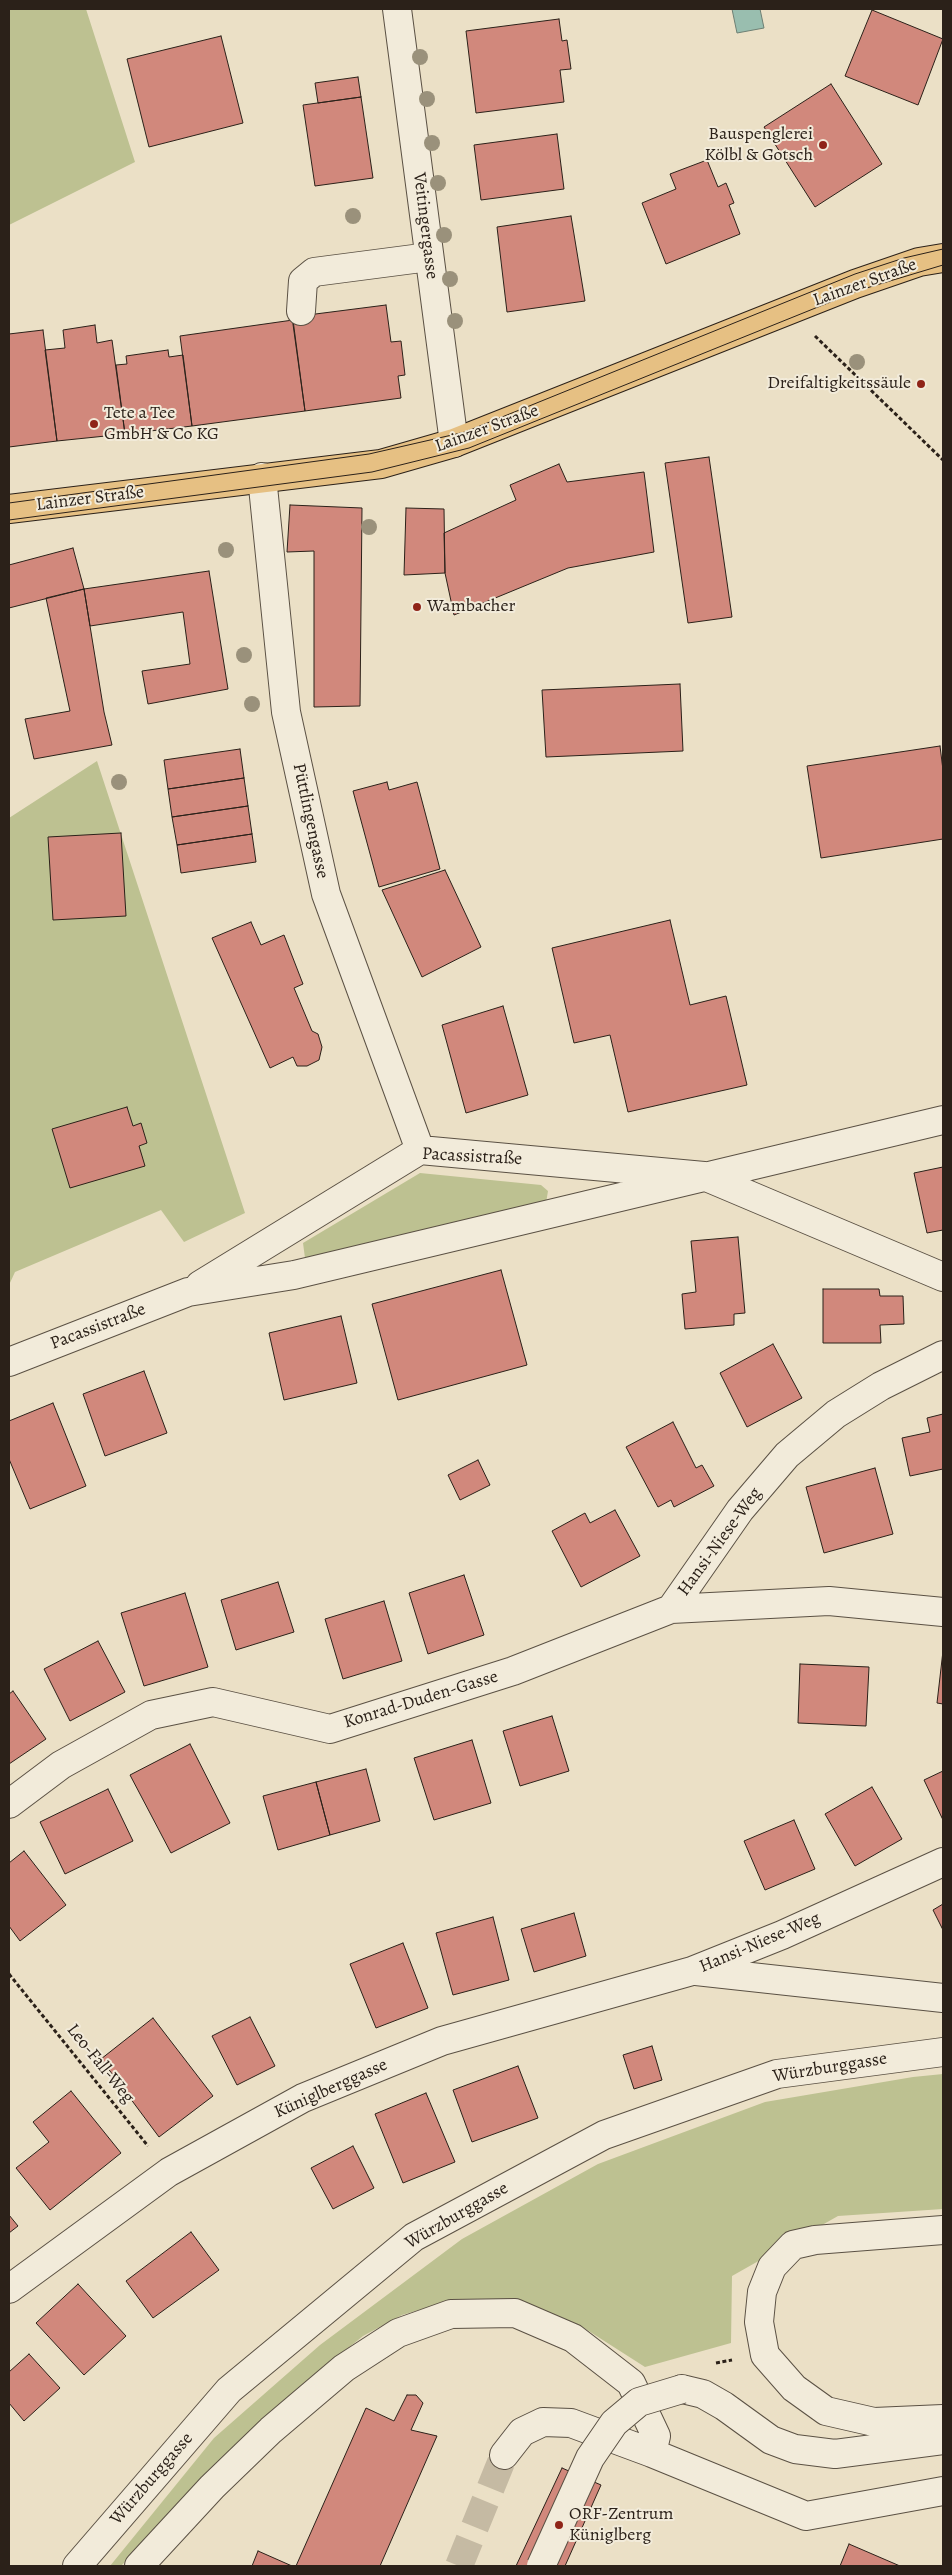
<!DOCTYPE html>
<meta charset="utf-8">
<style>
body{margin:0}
#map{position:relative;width:952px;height:2575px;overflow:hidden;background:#ebe0c6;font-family:Alegreya,serif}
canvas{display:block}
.frame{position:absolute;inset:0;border:10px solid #2b2119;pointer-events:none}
</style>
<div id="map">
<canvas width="952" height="2575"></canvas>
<div class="frame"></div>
</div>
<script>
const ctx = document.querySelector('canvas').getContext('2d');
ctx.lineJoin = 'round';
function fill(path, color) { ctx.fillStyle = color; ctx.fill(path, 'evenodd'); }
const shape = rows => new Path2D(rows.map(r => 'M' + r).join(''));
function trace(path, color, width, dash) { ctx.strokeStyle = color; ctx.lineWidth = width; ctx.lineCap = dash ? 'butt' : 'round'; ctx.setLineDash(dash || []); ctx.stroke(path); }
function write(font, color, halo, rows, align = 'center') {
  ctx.font = font + ' Alegreya,serif'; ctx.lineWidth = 4; ctx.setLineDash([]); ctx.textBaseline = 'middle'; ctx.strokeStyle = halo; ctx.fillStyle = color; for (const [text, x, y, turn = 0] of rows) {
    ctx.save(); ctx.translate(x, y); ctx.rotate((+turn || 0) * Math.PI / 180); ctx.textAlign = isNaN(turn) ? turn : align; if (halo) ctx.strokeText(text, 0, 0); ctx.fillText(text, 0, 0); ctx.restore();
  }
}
const green = shape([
 [9,9,86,9,135,162,9,225],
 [97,761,245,1213,184,1242,161,1210,15,1272,9,1285,9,818],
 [420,1173,541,1185,548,1191,546,1203,305,1258,303,1243],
 [943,2074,943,2209,838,2216,732,2276,731,2343,645,2367,584,2328,558,2316,516,2301,456,2299,402,2315,363,2336,295,2391,237,2444,121,2566,110,2566,214,2438,320,2345,462,2239,598,2164,765,2102,913,2077]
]);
const water = shape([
 [732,9,760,9,764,28,737,33,732,9]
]);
const building = shape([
 [872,10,943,39,918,105,845,76,872,10],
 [559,19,562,41,567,40,571,69,560,70,564,102,476,113,466,31,559,19],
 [221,36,243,123,149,147,127,59,221,36],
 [358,77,361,97,318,103,315,83,358,77],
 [831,84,882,164,815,207,764,127,831,84],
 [361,97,373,178,315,186,303,105,361,97],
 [557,134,564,189,481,200,474,145,557,134],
 [707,160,718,187,726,183,734,203,729,205,740,234,666,264,642,203,676,189,670,174,707,160],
 [571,216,585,301,507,312,497,227,571,216],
 [386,305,391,342,401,341,405,375,398,376,401,398,305,411,292,317,386,305],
 [293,320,305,411,192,426,180,336,293,320],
 [95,325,97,343,112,340,125,434,57,441,45,350,65,348,63,330,95,325],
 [43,330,57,441,9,447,9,334,43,330],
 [168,350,169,357,183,355,192,426,125,434,116,365,127,364,126,356,168,350],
 [709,457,732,617,688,623,665,463,709,457],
 [559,464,567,482,644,472,654,552,568,568,454,615,445,573,444,533,516,500,510,485,559,464],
 [290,505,362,508,360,706,314,707,314,551,287,552,290,505],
 [406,508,444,509,445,573,404,575,406,508],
 [73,548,84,589,9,608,9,565,73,548],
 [209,571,228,689,148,704,142,671,190,664,183,612,90,626,84,589,209,571],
 [84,589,104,712,112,745,34,759,25,719,70,711,46,598,84,589],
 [680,684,683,751,546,757,542,690,680,684],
 [940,746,943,770,943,839,821,858,807,766,940,746],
 [240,749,244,778,168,789,164,760,240,749],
 [244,778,248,806,172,817,168,789,244,778],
 [387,782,389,790,417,782,440,869,379,887,353,791,387,782],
 [248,806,252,834,177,845,172,817,248,806],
 [121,833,126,916,53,920,48,837,121,833],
 [252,834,256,862,181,873,177,845,252,834],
 [445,870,481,947,422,977,382,890,445,870],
 [670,920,690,1005,726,996,747,1085,628,1112,610,1035,574,1043,552,948,670,920],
 [251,922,261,945,284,935,303,984,294,988,312,1031,318,1034,322,1047,319,1060,307,1066,297,1066,293,1057,270,1068,212,938,251,922],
 [503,1006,528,1095,466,1113,442,1025,503,1006],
 [127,1107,133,1126,141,1123,147,1143,139,1146,145,1166,70,1188,52,1129,127,1107],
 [943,1167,943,1230,927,1233,914,1173,943,1167],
 [738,1237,745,1313,734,1314,734,1325,685,1329,682,1294,696,1292,691,1241,738,1237],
 [501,1270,527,1365,398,1400,372,1304,501,1270],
 [823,1289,879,1289,880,1296,903,1296,904,1324,880,1325,881,1343,823,1343,823,1289],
 [341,1316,357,1383,284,1400,269,1333,341,1316],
 [773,1344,802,1398,747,1427,720,1373,773,1344],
 [144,1371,167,1433,105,1456,83,1394,144,1371],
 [53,1403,86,1486,30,1509,9,1459,9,1421,53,1403],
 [943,1414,943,1469,910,1476,902,1438,930,1432,927,1418,943,1414],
 [673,1422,696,1468,702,1465,714,1486,674,1507,671,1500,658,1507,626,1447,673,1422],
 [478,1460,490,1485,460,1500,448,1475,478,1460],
 [875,1468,893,1534,824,1553,806,1487,875,1468],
 [615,1510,640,1556,581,1587,552,1531,585,1513,590,1523,615,1510],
 [464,1575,484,1635,428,1654,409,1593,464,1575],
 [278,1582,294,1632,236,1650,221,1600,278,1582],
 [185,1593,208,1667,144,1686,121,1613,185,1593],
 [384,1601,402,1661,343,1679,325,1619,384,1601],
 [98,1641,125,1692,70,1721,44,1669,98,1641],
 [943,1651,943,1704,937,1703,943,1651],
 [800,1664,869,1667,866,1726,798,1723,800,1664],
 [13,1691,46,1739,9,1764,9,1694,13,1691],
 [552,1716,569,1771,520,1786,503,1731,552,1716],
 [472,1740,491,1803,434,1820,414,1758,472,1740],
 [190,1744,230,1823,171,1853,130,1775,190,1744],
 [366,1769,380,1821,330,1835,316,1782,366,1769],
 [943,1771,943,1820,924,1780,943,1771],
 [316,1782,330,1835,278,1850,263,1796,316,1782],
 [872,1787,902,1839,855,1866,825,1814,872,1787],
 [108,1789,133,1841,65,1874,40,1822,108,1789],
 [794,1820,815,1869,765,1890,744,1841,794,1820],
 [24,1851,66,1905,20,1941,9,1926,9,1863,24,1851],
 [943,1904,943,1930,933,1910,943,1904],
 [574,1913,586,1956,534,1972,521,1929,574,1913],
 [493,1917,509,1980,453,1995,436,1933,493,1917],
 [403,1943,428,2008,376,2028,350,1964,403,1943],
 [250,2017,275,2066,237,2085,212,2036,250,2017],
 [153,2018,213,2096,159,2137,101,2059,153,2018],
 [652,2046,662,2080,634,2089,623,2055,652,2046],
 [518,2066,538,2118,472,2142,453,2090,518,2066],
 [71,2091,121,2153,50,2210,16,2168,49,2142,33,2122,71,2091],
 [426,2093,455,2162,403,2183,375,2114,426,2093],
 [353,2146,374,2188,333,2209,311,2168,353,2146],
 [9,2215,18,2226,9,2233,9,2215],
 [191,2232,219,2270,153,2318,126,2281,191,2232],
 [78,2284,126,2336,84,2375,36,2323,78,2284],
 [29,2354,60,2388,24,2421,9,2403,9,2372,29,2354],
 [407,2395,416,2395,423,2403,411,2430,437,2436,380,2566,296,2566,366,2408,394,2421,407,2395],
 [562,2468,601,2485,565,2566,516,2566,562,2468],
 [849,2544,900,2566,840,2566,849,2544],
 [258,2551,292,2566,252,2566,258,2551]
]);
const minorTunnel = shape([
 [459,2566,504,2455]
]);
const path = shape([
 [815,336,943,460],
 [9,1974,148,2146],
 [716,2363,732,2360]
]);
const minor = shape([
 [397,9,454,443],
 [301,311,303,281,314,272,429,257],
 [262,477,286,712,326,894,420,1150],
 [200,1285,420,1150,704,1176,943,1277],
 [943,1355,881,1386,836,1414,787,1455,740,1510,671,1609,829,1601,943,1612],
 [9,1362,188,1292,294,1275,943,1120],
 [9,1804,61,1765,151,1715,213,1702,330,1729,513,1671,671,1609],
 [696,1971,943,1998],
 [943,2230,815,2240,793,2245,772,2267,762,2292,759,2322,765,2355,794,2388,826,2411,874,2422,943,2419],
 [9,2289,169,2172,303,2098,442,2041,692,1971,782,1935,943,1862],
 [682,2389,703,2394,724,2406,771,2440,795,2449,835,2454,943,2440],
 [504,2455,522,2432,543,2422,571,2423,652,2453,806,2516,943,2491],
 [77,2566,229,2390,414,2237,604,2135,777,2074,943,2052],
 [139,2566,212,2487,271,2430,344,2368,398,2333,451,2314,515,2313,573,2338,631,2383,656,2436,652,2453]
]);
const major = shape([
 [9,509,381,464,454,443,855,284,919,262,943,258]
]);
const tram = shape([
 [9,503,369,454,465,432,855,274,904,258,943,249],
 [9,520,372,472,469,448,860,290,943,265]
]);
const minorBridge = shape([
 [541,2566,590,2458,614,2423,639,2402,682,2389]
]);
const trees = [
 [420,57],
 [427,99],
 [432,143],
 [438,183],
 [353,216],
 [444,235],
 [450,279],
 [455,321],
 [857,362],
 [369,527],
 [226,550],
 [244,655],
 [252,704],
 [119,782]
];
const markers = [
 [823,145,5,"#8f2418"],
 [921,384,5,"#8f2418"],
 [94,424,5,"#8f2418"],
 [417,607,5,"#8f2418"],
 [559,2525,5,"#8f2418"]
];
const poiNames = [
 ["Bauspenglerei",813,135,"right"],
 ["Kölbl & Gotsch",813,156,"right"],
 ["Dreifaltigkeitssäule",911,384,"right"],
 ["Tete a Tee",104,414],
 ["GmbH & Co KG",104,435],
 ["Wambacher",427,607],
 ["ORF-Zentrum",569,2515],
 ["Küniglberg",569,2536]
];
const streetNames = [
 ["Veitingergasse",425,226,83],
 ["Lainzer Straße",865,283,-20],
 ["Lainzer Straße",487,429,-20],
 ["Lainzer Straße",90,499,-7],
 ["Püttlingengasse",310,821,78],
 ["Pacassistraße",472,1157,3],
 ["Pacassistraße",98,1327,-21],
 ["Hansi-Niese-Weg",720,1542,-54],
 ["Konrad-Duden-Gasse",421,1700,-17],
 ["Hansi-Niese-Weg",760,1943,-23],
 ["Leo-Fall-Weg",100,2064,51],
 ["Würzburggasse",830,2068,-9],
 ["Küniglberggasse",331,2089,-24],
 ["Würzburggasse",457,2216,-30],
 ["Würzburggasse",152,2479,-49]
];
fill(green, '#bdc191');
fill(water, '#99beaf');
trace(water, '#6d7f73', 1);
fill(building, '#d1887c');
trace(building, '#2b2119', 1);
trace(minorTunnel, '#c5baa3', 28, [28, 14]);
trace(minor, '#5b5144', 30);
trace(major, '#2b2119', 30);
trace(path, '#2b2119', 3, [4, 2.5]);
trace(minor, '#f2ebda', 28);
trace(major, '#e6c083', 28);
trace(tram, '#2b2119', 1);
trace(minorBridge, '#5b5144', 30, []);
trace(minorBridge, '#f2ebda', 28);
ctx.fillStyle = '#9a917b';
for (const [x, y] of trees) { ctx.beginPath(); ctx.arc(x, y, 8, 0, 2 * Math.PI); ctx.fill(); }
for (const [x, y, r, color] of markers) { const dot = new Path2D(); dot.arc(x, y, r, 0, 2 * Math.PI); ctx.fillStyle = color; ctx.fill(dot); trace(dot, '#f2ebda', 2); }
write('18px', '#2b2119', '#f2ebda', poiNames, 'left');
write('18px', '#2b2119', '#f2ebda', streetNames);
</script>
